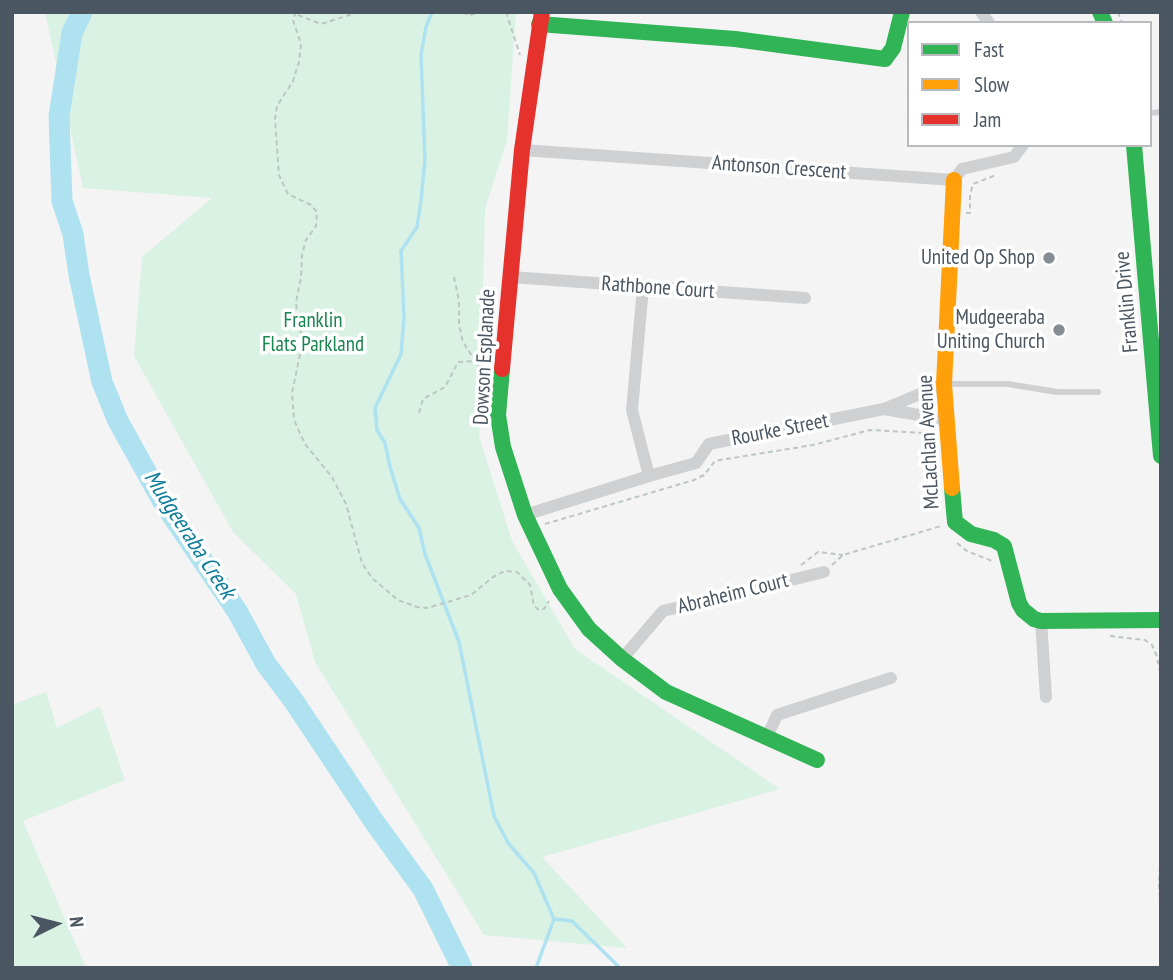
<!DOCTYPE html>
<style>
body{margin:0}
#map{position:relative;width:1173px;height:980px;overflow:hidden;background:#f4f4f4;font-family:"PT Sans Narrow",sans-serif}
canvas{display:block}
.frame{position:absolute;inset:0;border:14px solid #4a5661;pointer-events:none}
.legend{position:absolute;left:907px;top:21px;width:245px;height:126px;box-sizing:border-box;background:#fff;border:2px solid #b7bbc0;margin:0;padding:9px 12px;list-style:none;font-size:21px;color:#4a5661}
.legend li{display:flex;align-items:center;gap:14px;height:35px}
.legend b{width:35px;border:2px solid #b7bbc0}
.north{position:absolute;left:21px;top:889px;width:70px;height:70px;-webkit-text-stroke:5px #fff;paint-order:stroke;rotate:84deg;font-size:19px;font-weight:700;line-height:28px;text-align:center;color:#4a5661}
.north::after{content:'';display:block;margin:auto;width:24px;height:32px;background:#4a5661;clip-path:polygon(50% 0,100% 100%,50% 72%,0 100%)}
</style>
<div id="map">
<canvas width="1173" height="980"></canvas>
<div class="frame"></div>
<ul class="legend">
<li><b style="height:9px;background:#30b455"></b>Fast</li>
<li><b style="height:9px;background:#ff9f0a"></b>Slow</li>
<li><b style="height:9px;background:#e5322d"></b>Jam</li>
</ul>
<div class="north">N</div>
</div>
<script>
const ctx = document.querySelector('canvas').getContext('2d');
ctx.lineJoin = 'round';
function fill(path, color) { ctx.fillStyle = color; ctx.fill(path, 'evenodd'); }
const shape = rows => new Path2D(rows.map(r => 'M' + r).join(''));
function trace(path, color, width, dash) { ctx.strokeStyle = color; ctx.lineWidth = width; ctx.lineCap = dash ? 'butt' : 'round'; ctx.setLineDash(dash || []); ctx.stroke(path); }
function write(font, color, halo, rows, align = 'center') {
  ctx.font = font + ' "PT Sans Narrow",sans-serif'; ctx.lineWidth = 7; ctx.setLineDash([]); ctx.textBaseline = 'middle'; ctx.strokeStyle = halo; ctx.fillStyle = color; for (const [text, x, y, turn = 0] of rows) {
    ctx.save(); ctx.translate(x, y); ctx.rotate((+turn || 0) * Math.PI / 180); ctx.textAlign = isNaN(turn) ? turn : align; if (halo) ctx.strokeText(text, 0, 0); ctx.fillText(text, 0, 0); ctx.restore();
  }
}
const green = shape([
 [45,12,516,12,507,140,485,209,479,436,512,541,575,649,780,789,542,857,627,948,484,935,315,662,296,594,233,532,134,356,142,257,212,198,83,188],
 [46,692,57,728,100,706,125,780,23,821,86,968,12,968,12,705]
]);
const stream = shape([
 [432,12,426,27,421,55,425,160,421,200,417,227,401,251,404,317,401,354,375,408,377,430,385,443,390,467,400,499,419,528,425,554,459,642,494,816,508,843,534,873,554,919,536,968],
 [554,919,572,921,620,968]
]);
const river = shape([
 [82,12,72,33,59,116,62,201,73,234,79,275,102,382,118,421,163,502,237,611,266,664,293,700,375,823,423,889,462,968]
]);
const path = shape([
 [296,12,293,20,301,44,299,62,293,81,277,106,275,119,279,175,288,194,311,205,317,212,316,226,306,240,302,255,301,277,296,302,298,321,303,340,292,393,294,420,305,444,332,477,346,504,362,563,372,578,398,600,417,607,427,608,471,595,493,577,505,571,517,572,530,585,534,606,539,610,544,609,549,601],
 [463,12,469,16,477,12],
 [506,12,520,55],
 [1118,12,1122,23],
 [298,15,321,24,359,12],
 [966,213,970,213,970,195,973,184,996,175],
 [454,277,459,301,459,325,463,342,479,367,486,373],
 [419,413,423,399,445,387,458,362,475,361],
 [545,524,694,480,704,475,715,461,720,460,813,445,870,430,924,433,933,438],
 [957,543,967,551,992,561],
 [801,565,818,552,843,555],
 [832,565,843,555,941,526],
 [1110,636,1145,640,1152,645,1156,654,1161,675],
 [1161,850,1159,883,1161,923]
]);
const lane = shape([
 [1150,113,1161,112],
 [947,384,1008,384,1057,392,1098,392]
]);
const street = shape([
 [981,12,989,23],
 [522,150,954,180,962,169,1014,157,1023,145],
 [511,277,805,298],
 [643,287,632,410,649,476],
 [884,409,948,420],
 [525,515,649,476,696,463,709,444,884,409,944,384],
 [1041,621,1046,697],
 [622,659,663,611,824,572],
 [767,737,777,715,891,678]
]);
const fast = shape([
 [1100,12,1105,23],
 [539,24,735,39,885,59,893,48,902,12],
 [1134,145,1161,456],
 [502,369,498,415,503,447,525,515,560,589,589,629,622,659,666,692,817,760],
 [952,488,955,522,971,534,994,540,1004,546,1019,603,1023,610,1034,619,1041,621,1161,620]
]);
const slow = shape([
 [952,488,944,384,954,180]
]);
const jam = shape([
 [502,369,522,150,542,12]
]);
const markers = [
 [1049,258,7,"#868d94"],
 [1059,330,7,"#868d94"]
];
const streetNames = [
 ["Antonson Crescent",779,168,4],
 ["Rathbone Court",658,288,4],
 ["Franklin Drive",1127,302,-95],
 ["Dowson Esplanade",485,357,-87],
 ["Rourke Street",780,430,-11],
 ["McLachlan Avenue",929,442,-93],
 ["Abraheim Court",733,594,-14]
];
const poiNames = [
 ["United Op Shop",1035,258],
 ["Mudgeeraba",1045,318],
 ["Uniting Church",1045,342]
];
const parkNames = [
 ["Franklin",313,321],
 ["Flats Parkland",313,345]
];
const waterNames = [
 ["Mudgeeraba Creek",189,535,57]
];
fill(green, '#d9f2e3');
trace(stream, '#aee2f0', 3.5);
trace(river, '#aee2f0', 21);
trace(path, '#bcc7c4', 2, [5, 3.5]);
trace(lane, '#ced0d2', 6);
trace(street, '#ced0d2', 12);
trace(fast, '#30b455', 16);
trace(slow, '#ff9f0a', 16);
trace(jam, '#e5322d', 16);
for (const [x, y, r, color] of markers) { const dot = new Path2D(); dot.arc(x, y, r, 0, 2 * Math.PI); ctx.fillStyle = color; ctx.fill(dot); trace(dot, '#fff', 2.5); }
write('21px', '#4a5661', '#fff', streetNames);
write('21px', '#4a5661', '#fff', poiNames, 'right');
write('21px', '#17864f', '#fff', parkNames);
write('italic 23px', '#0c7c9b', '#fff', waterNames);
</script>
